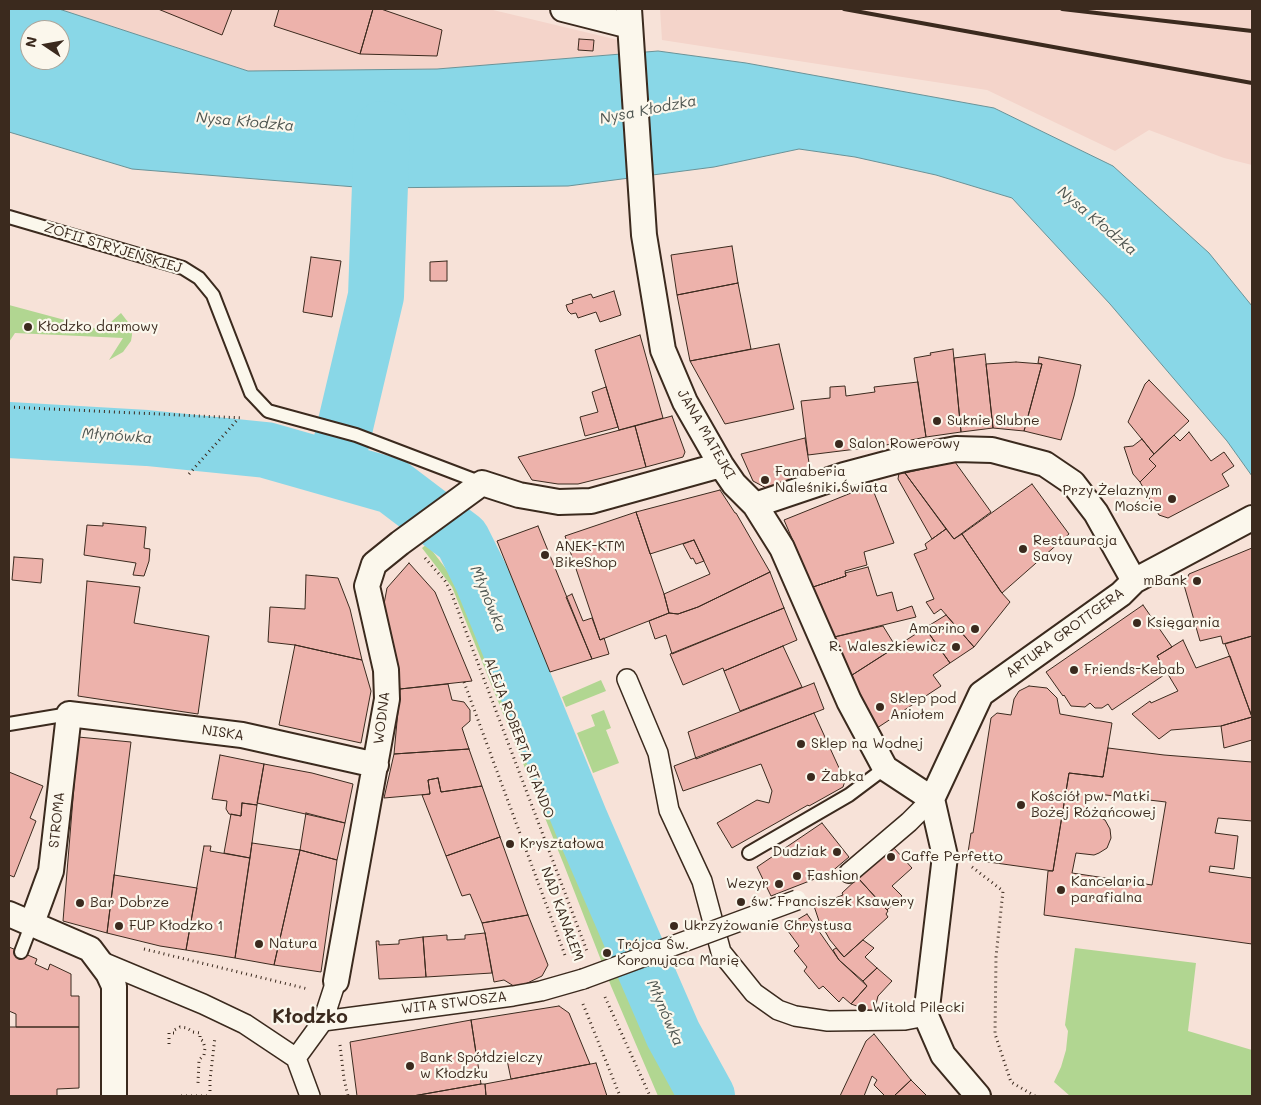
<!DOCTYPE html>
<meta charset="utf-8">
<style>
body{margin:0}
#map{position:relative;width:1261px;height:1105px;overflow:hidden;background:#f7e2d8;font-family:Mali,sans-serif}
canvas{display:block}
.frame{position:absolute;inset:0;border:10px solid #3b2a1e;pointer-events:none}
.north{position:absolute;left:20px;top:20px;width:50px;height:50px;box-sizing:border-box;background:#fbf7ec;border:1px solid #aea59a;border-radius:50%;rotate:282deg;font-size:14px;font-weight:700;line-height:20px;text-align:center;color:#3b2a1e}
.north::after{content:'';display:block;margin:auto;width:18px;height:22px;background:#3b2a1e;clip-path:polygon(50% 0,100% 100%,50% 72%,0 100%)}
</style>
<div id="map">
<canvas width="1261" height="1105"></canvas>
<div class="frame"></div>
<div class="north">N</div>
</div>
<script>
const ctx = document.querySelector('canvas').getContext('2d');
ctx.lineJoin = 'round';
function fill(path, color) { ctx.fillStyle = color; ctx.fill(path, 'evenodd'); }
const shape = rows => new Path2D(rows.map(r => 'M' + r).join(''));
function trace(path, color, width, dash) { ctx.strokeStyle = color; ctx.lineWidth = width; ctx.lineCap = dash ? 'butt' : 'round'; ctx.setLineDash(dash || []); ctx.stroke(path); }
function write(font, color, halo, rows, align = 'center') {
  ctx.font = font + ' Mali,sans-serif'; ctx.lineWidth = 4.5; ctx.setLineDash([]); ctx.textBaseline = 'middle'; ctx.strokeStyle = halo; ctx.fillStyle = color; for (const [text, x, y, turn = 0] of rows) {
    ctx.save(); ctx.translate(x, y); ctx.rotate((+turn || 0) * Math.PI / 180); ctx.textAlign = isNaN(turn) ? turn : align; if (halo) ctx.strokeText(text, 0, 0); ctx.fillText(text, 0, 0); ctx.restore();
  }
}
const built = shape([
 [59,9,489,9,618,40,617,54,437,69,248,71],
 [660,9,1252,9,1252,165,1224,158,1149,130,1115,151,987,90,662,40]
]);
const green = shape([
 [9,305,102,330,121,313,131,326,132,335,131,341,123,352,109,360,123,338,15,333,9,342],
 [427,544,456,582,499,678,659,1061,679,1096,658,1096,611,986,564,865,452,587,422,548],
 [601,680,606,691,566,707,562,697],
 [604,710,611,728,606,730,619,763,593,773,577,733,595,726,591,715],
 [1075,948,1196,963,1188,1031,1252,1050,1252,1096,1070,1096,1054,1082,1061,1067,1066,1050,1068,1031,1065,1025]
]);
const water = shape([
 [9,9,59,9,248,71,437,69,658,51,746,63,994,108,1113,166,1209,253,1252,306,1252,476,1227,441,1110,304,1012,198,936,175,855,157,799,149,714,167,568,186,368,188,132,169,9,132,9,9],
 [30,30,60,30,60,60,30,60,30,30]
]);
const river = shape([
 [9,430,147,438,266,450,392,486,462,539,482,579,581,822,673,1034,707,1096],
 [335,469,376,296,382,129]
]);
const building = shape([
 [158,9,232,9,222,35,158,9],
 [279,9,373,9,360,54,274,26,279,9],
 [373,9,381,9,442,30,437,56,360,54,373,9],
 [579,39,594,40,593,51,578,50,579,39],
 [732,246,738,283,677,295,671,255,732,246],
 [311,257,341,261,332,317,303,312,311,257],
 [447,261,447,281,430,281,430,262,447,261],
 [738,283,751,349,690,361,677,295,738,283],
 [614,291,621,315,600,322,596,312,578,318,576,313,571,314,568,311,566,305,573,303,572,300,591,294,593,298,614,291],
 [640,335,663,418,619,430,595,350,640,335],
 [779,344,794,409,725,424,690,361,779,344],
 [953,349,961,432,926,437,914,358,931,355,930,353,953,349],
 [985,354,993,428,961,432,954,358,985,354],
 [1039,357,1081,365,1074,396,1061,440,1024,431,1042,364,1038,363,1039,357],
 [1016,362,1042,364,1024,431,993,428,986,364,1016,362],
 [1149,380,1189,421,1154,454,1128,422,1145,384,1149,380],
 [918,382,926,437,881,446,808,455,801,401,830,398,830,387,845,386,846,396,875,392,874,387,918,382],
 [606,387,618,427,585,436,580,417,598,412,592,392,606,387],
 [672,416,685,452,683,457,646,467,635,426,672,416],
 [635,426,646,467,578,484,558,484,532,480,518,457,635,426],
 [1189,432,1211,461,1224,452,1234,466,1222,474,1229,486,1168,518,1159,515,1140,482,1156,466,1149,459,1174,435,1180,441,1189,432],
 [805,438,811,475,770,490,753,481,741,454,805,438],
 [1142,439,1154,454,1149,459,1156,466,1140,482,1133,474,1124,447,1133,446,1142,439],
 [955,462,991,512,954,539,905,473,955,462],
 [899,473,905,473,946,529,932,539,898,479,899,473],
 [1032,484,1069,534,1002,593,962,534,1032,484],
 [871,485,894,543,864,552,867,565,845,571,846,576,813,587,784,520,871,485],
 [720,490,735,513,736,513,770,572,698,607,678,614,669,613,664,594,710,574,694,540,650,554,636,512,720,490],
 [636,512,664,594,669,613,600,640,565,536,636,512],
 [103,523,146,527,144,548,150,549,149,561,144,576,133,575,136,563,84,555,87,525,103,526,103,523],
 [538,526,592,659,550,672,497,541,538,526],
 [946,529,954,539,962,534,1001,592,1010,602,974,647,941,609,934,614,926,602,934,599,914,554,927,549,925,544,946,529],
 [694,540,704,561,696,564,693,558,691,559,683,544,694,540],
 [1252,548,1252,636,1223,644,1221,636,1200,641,1184,585,1189,574,1252,548],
 [14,557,43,559,41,583,12,580,14,557],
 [409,563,435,592,472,681,400,689,384,604,387,588,409,563],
 [868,567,877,596,892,592,897,611,912,606,916,617,830,638,813,587,846,576,845,573,868,567],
 [770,572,784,608,672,654,666,635,655,639,649,621,669,613,678,614,698,607,770,572],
 [306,575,338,578,350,609,362,660,295,645,268,642,270,607,305,609,306,575],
 [87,581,140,587,134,623,209,636,198,714,78,696,87,581],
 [572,594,583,621,592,618,600,640,604,638,609,654,592,659,566,597,572,594],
 [1143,605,1172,647,1157,656,1167,673,1112,710,1108,704,1102,708,1095,708,1090,703,1085,707,1071,706,1064,695,1063,696,1046,672,1143,605],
 [784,608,797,640,724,671,723,668,683,685,670,654,784,608],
 [946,615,974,647,950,663,925,628,946,615],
 [883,626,896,647,849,677,830,638,883,626],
 [925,628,950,663,933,675,941,686,874,730,849,677,925,628],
 [1252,636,1252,717,1225,644,1252,636],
 [1183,640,1196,668,1230,656,1252,717,1221,726,1171,730,1159,739,1132,714,1150,701,1151,703,1178,691,1157,656,1183,640],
 [295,645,362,660,371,691,361,743,279,725,295,645],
 [783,646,802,687,740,711,724,671,783,646],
 [814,683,824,709,696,759,688,732,814,683],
 [448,684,452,700,464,702,470,710,470,721,462,728,469,749,394,754,400,689,448,684],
 [1029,686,1047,688,1057,698,1060,714,1112,723,1103,777,1069,773,1053,871,967,859,971,833,973,833,991,718,997,713,1011,715,1014,699,1019,691,1029,686],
 [814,713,845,781,843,787,809,806,808,805,732,848,717,823,757,800,769,803,772,791,761,764,683,791,674,766,814,713],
 [1252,717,1252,740,1224,748,1221,726,1252,717],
 [78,737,131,742,107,933,63,921,78,737],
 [1108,748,1164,755,1252,762,1252,821,1218,818,1215,833,1238,836,1234,869,1210,866,1209,872,1252,878,1252,944,1044,915,1048,871,1053,871,1069,773,1103,777,1108,748],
 [1089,793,1166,802,1152,885,1072,873,1076,853,1094,855,1099,853,1107,848,1111,838,1110,829,1105,820,1093,814,1085,814,1089,793],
 [469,749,482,786,441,792,438,778,428,780,430,794,384,798,394,754,469,749],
 [220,755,264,764,257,805,242,803,241,816,229,814,226,809,227,801,212,799,220,755],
 [264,764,312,773,353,784,345,823,257,803,264,764],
 [9,772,43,786,30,818,36,821,14,877,9,875,9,772],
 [438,778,441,792,482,786,500,837,446,856,422,795,430,794,428,780,438,778],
 [242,803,257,805,250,858,224,853,231,814,241,816,242,803],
 [306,813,345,823,337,860,300,850,306,813],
 [822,823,849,857,830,873,771,896,757,867,822,823],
 [500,837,528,915,482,923,470,894,462,896,446,856,500,837],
 [252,843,300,850,274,965,235,958,252,843],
 [204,846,211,846,210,851,250,858,235,958,186,950,204,846],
 [893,847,912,868,892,886,902,896,887,910,858,878,893,847],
 [300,850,337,860,321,972,274,965,300,850],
 [114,875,197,888,186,950,160,946,107,933,114,875],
 [858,878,888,911,886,914,888,917,844,957,830,940,821,924,818,925,817,922,819,921,814,906,843,895,842,893,858,878],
 [807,914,839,960,867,986,851,1004,843,997,839,1002,823,986,819,989,804,971,807,967,794,951,799,946,785,927,807,914],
 [528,915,548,965,542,976,517,988,504,980,494,982,485,933,482,923,528,915],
 [485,933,492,973,426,977,423,937,447,935,447,940,465,939,465,935,485,933],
 [423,937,426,977,379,979,376,941,379,941,379,945,399,944,399,940,423,937],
 [863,940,874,948,865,957,877,968,863,981,839,960,833,950,836,948,844,957,863,940],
 [9,947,37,959,35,964,48,970,50,964,71,974,71,996,79,996,79,1027,16,1027,16,1014,9,1011,9,947],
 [877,968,892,981,878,996,874,1012,851,1004,867,986,863,981,877,968],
 [559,1006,569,1013,590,1064,511,1079,506,1055,477,1060,471,1020,559,1006],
 [471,1020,481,1084,413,1096,357,1096,350,1042,471,1020],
 [9,1027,79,1027,79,1088,57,1089,57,1096,9,1096,9,1027],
 [874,1034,911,1080,894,1096,885,1096,874,1085,877,1080,872,1076,864,1096,840,1096,866,1041,874,1034],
 [596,1063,607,1096,486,1096,485,1084,596,1063],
 [911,1080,927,1096,894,1096,911,1080],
 [481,1084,485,1084,486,1096,413,1096,481,1084]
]);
const path = shape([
 [9,407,243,418],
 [189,474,238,419],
 [425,558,445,581,451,592,587,951],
 [464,682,566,958],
 [972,867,1003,891,996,957,995,1034,1011,1082,1035,1096],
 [144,949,308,989],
 [605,997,650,1096],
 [583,1004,620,1096],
 [169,1044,169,1033,174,1033,174,1030,180,1027,187,1028,193,1032,200,1033,200,1039,203,1041,205,1048,204,1055,199,1060,198,1083],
 [340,1045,344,1079,348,1096],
 [181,1096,210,1096],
 [210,1096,210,1080,215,1037]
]);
const service = shape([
 [9,217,183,268,199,278,213,295,251,393,268,411,356,435,482,483],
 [9,724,69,714],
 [749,853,849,795,885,768],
 [21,952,32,923]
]);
const pedestrian = shape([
 [627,679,658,753,669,810,702,881,721,952,754,993,778,1010,795,1016,828,1021,905,1020,926,1016],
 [849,873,909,822,932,799],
 [100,961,203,1004,245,1024,296,1058],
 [323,1021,513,996,541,991,583,979],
 [296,1058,323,1021,336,981],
 [296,1058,310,1096]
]);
const minor = shape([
 [563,9,630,26],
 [629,9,644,235,663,350,685,402,721,465,734,484,755,505,782,548,849,701,885,768,932,799],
 [755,505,844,475,904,459,956,449,992,450,1045,464,1073,483,1096,513,1134,581],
 [932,799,981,694,1121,594,1134,581,1252,518],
 [932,799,945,856,926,1016,943,1055,978,1096],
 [9,914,90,949,108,973,114,986,114,1096],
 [32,923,51,871,69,714,242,735,376,765],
 [336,981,387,699,386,670,367,586,374,564,400,543,482,483,519,495,559,502,591,501,721,465]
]);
const rail = shape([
 [844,9,1252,83],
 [1062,9,1252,31]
]);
const pedestrianBridge = shape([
 [583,979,797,900]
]);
const markers = [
 [28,327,5,"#3b2a1e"],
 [937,421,5,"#3b2a1e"],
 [839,444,5,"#3b2a1e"],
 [765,480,5,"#3b2a1e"],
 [1172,499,5,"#3b2a1e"],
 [1023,549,5,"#3b2a1e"],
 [545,555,5,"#3b2a1e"],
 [1197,581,5,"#3b2a1e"],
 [1137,623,5,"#3b2a1e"],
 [975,629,5,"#3b2a1e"],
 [956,647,5,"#3b2a1e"],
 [1074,670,5,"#3b2a1e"],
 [880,707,5,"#3b2a1e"],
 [801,744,5,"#3b2a1e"],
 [811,777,5,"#3b2a1e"],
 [1021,805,5,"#3b2a1e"],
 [510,844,5,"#3b2a1e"],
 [837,852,5,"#3b2a1e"],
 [891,857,5,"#3b2a1e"],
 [797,876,5,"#3b2a1e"],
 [779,884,5,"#3b2a1e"],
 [1061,890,5,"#3b2a1e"],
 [741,902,5,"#3b2a1e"],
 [80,903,5,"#3b2a1e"],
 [119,926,5,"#3b2a1e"],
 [674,926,5,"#3b2a1e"],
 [259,944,5,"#3b2a1e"],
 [607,953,5,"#3b2a1e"],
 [862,1008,5,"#3b2a1e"],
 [410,1066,5,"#3b2a1e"]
];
const streetNames = [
 ["ZOFII STRYJEŃSKIEJ",113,248,17],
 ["JANA MATEJKI",706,434,60],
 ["ARTURA GROTTGERA",1065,633,-36],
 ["WODNA",382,718,-83],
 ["NISKA",223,733,8],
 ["ALEJA ROBERTA STANDO",519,738,69],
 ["STROMA",57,820,-84],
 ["NAD KANAŁEM",562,914,70],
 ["WITA STWOSZA",454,1003,-7]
];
const poiNames = [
 ["Kłodzko darmowy",38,327],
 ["Suknie Slubne",947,421],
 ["Salon Rowerowy",849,444],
 ["Fanaberia",775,472],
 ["Naleśniki Świata",775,488],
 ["Przy Żelaznym",1162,491,"right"],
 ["Moście",1162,507,"right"],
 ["Restauracja",1033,541],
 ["Savoy",1033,557],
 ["ANEK-KTM",555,547],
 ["BikeShop",555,563],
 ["mBank",1187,581,"right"],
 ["Księgarnia",1147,623],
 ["Amorino",965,629,"right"],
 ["R. Waleszkiewicz",946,647,"right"],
 ["Friends-Kebab",1084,670],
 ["Sklep pod",890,699],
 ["Aniołem",890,715],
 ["Sklep na Wodnej",811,744],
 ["Żabka",821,777],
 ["Kościół pw. Matki",1031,797],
 ["Bożej Różańcowej",1031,813],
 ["Kryształowa",520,844],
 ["Dudziak",827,852,"right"],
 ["Caffe Perfetto",901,857],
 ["Fashion",807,876],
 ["Kancelaria",1071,882],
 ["parafialna",1071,898],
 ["Wezyr",769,884,"right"],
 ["św. Franciszek Ksawery",751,902],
 ["Bar Dobrze",90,903],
 ["FUP Kłodzko 1",129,926],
 ["Ukrzyżowanie Chrystusa",684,926],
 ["Natura",269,944],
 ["Trójca Św.",617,945],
 ["Koronująca Marię",617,961],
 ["Witold Pilecki",872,1008],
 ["Bank Spółdzielczy",420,1058],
 ["w Kłodzku",420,1074]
];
const waterNames = [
 ["Nysa Kłodzka",648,110,-11],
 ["Nysa Kłodzka",245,122,5],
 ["Nysa Kłodzka",1097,221,40],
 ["Młynówka",117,436,4],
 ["Młynówka",488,599,67],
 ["Młynówka",665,1013,66]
];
const districtNames = [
 ["Kłodzko",310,1017]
];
fill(built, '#f4d4ca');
fill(green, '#b1d691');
fill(water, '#89d7e7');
trace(water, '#6a9297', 1);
trace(river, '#89d7e7', 56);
fill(building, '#edb2ab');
trace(building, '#3b2a1e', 1);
trace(service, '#3b2a1e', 16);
trace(pedestrian, '#3b2a1e', 22);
trace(minor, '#3b2a1e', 28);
trace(path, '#3b2a1e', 3, [1, 4]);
trace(service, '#fbf7ec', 12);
trace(pedestrian, '#fbf7ec', 19);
trace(minor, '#fbf7ec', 24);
trace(rail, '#3b2a1e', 4);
trace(pedestrianBridge, '#3b2a1e', 22, []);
trace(pedestrianBridge, '#fbf7ec', 19);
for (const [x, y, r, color] of markers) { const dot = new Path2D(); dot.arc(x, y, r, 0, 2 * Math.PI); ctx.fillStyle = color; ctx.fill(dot); trace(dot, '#fbf7ec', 2); }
write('14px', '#3b2a1e', '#fbf7ec', streetNames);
write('14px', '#3b2a1e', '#fbf7ec', poiNames, 'left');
write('italic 15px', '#4e5550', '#fbf7ec', waterNames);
write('bold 19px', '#3b2a1e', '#fbf7ec', districtNames);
</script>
